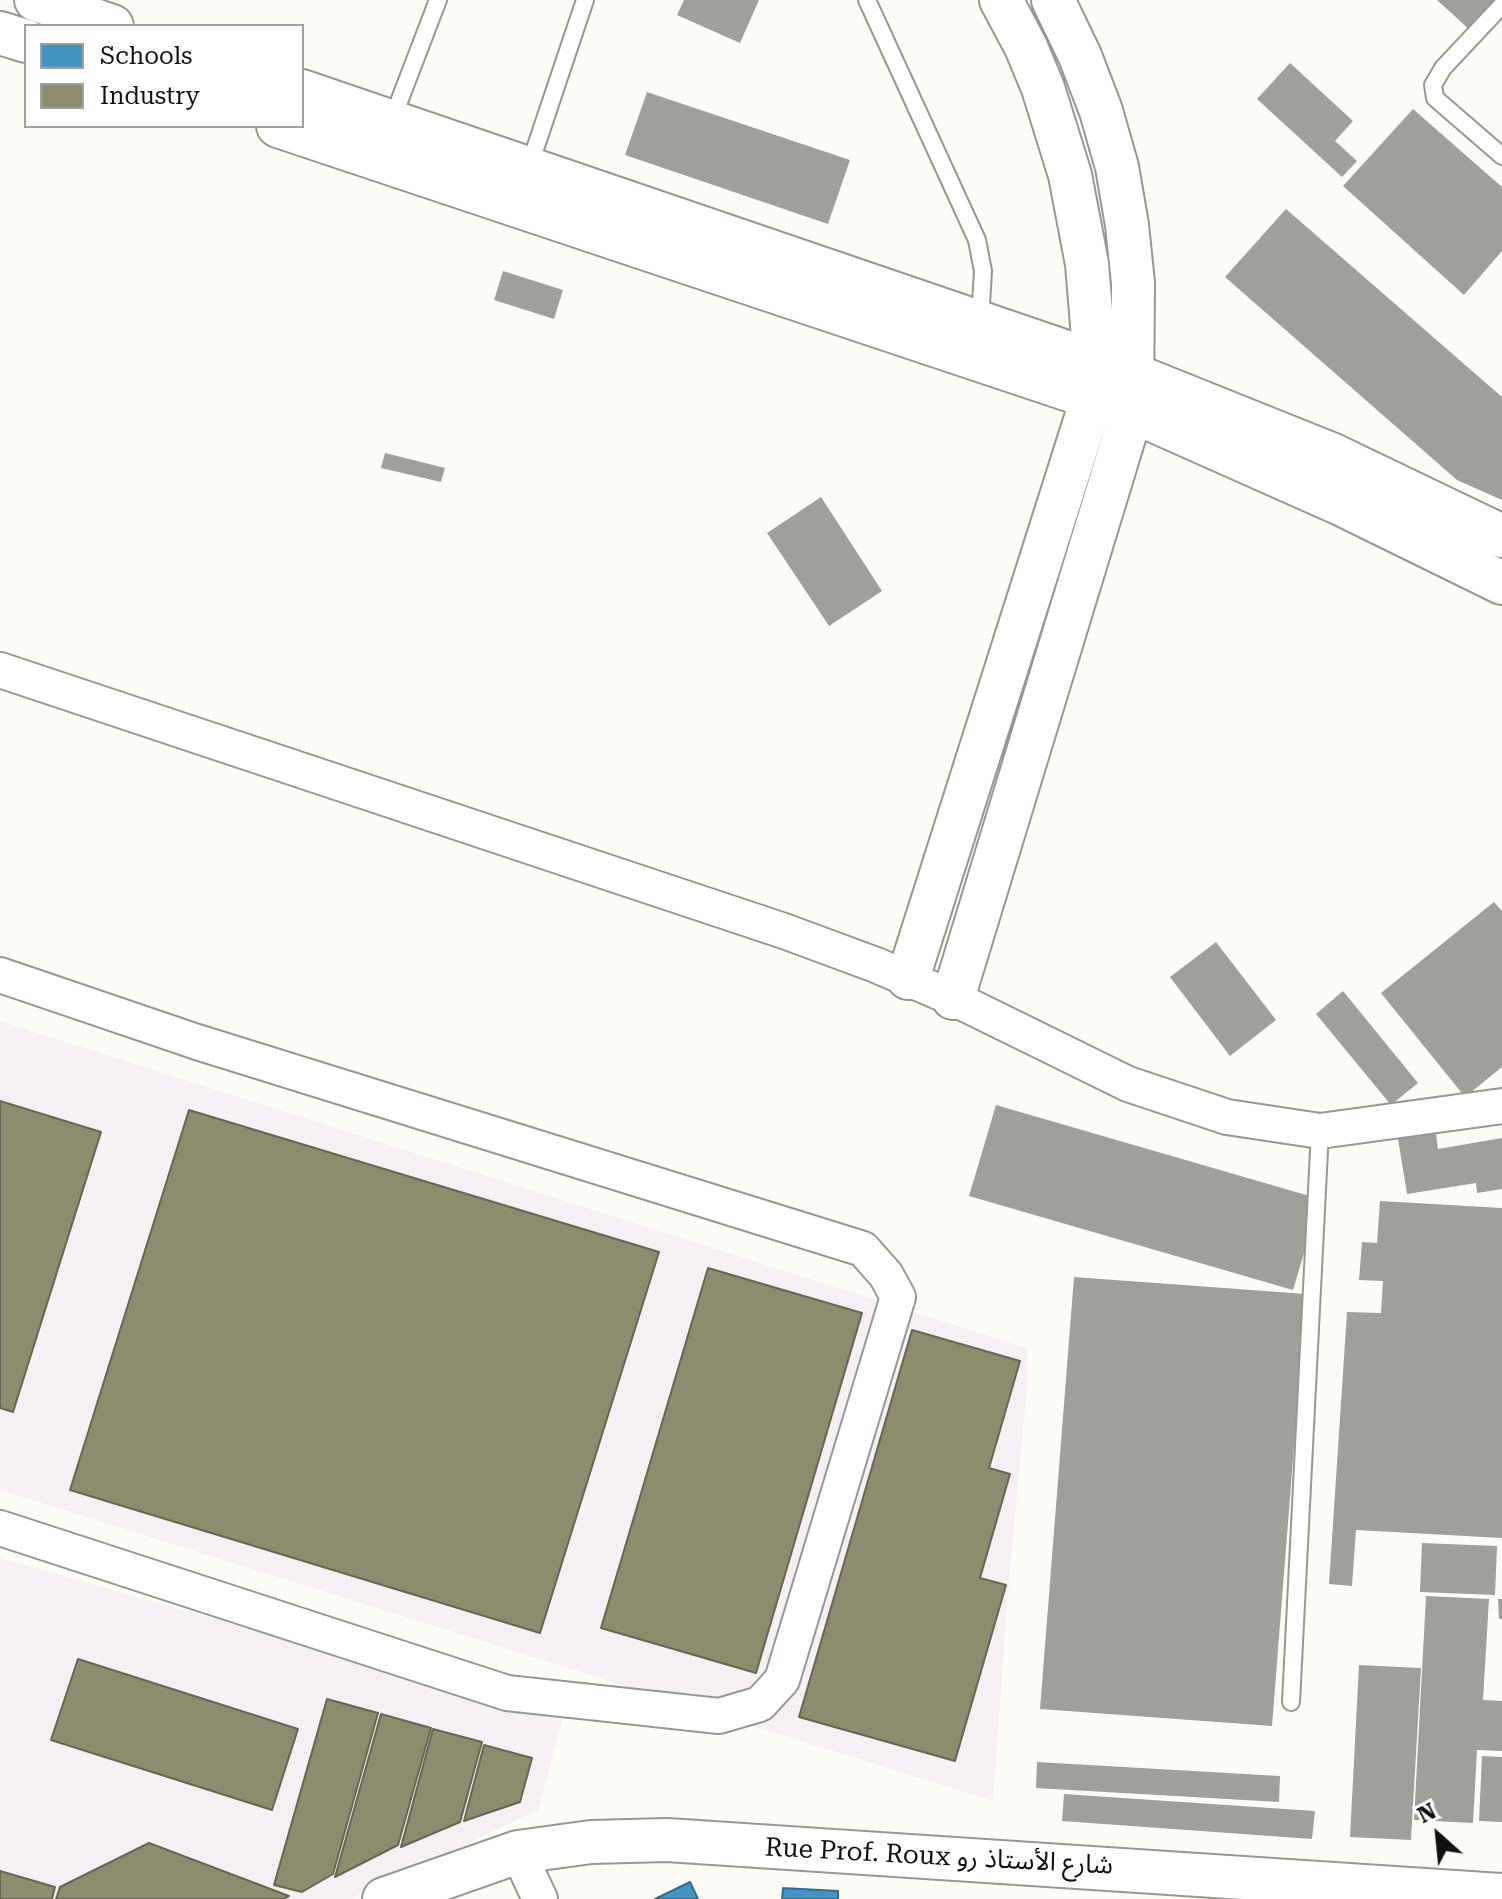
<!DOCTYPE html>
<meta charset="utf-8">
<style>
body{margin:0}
#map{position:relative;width:1502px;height:1899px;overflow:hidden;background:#fdfcf7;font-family:"Roboto Serif",serif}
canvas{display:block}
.legend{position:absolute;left:24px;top:24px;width:280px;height:104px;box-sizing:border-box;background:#fff;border:2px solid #a0a0a0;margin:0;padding:10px 14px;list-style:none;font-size:24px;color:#111}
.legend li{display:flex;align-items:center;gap:16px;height:40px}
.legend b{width:40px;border:2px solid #a0a0a0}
.north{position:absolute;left:1398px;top:1795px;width:80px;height:80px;-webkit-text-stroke:6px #fff;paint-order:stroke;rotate:333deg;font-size:22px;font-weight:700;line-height:32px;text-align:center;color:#111}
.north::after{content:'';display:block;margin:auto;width:28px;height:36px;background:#111;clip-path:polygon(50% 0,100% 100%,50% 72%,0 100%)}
</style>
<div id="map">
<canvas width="1502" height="1899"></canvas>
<ul class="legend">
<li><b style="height:22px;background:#4393c3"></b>Schools</li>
<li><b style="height:22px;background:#8c8c6e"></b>Industry</li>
</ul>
<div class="north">N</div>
</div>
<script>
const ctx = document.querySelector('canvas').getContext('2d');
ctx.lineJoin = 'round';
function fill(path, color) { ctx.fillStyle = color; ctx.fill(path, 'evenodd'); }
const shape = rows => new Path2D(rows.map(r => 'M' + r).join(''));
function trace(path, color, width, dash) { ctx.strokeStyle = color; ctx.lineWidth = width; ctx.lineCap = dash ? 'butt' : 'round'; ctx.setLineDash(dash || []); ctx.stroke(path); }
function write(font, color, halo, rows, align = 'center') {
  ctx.font = font + ' "Roboto Serif","Noto Sans Arabic",serif'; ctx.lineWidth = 8; ctx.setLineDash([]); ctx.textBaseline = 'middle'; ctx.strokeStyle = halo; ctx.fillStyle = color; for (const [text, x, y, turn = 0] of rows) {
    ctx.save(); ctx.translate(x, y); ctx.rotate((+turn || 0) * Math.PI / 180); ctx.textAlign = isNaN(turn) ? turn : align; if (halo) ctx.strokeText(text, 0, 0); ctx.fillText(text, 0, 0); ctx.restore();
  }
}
const industrial = shape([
 [0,1021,1027,1348,1027,1388,1009,1580,993,1801,0,1490],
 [0,1558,563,1718,538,1810,350,1899,0,1899]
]);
const schools = shape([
 [690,1882,698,1899,655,1899,690,1882],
 [783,1888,838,1891,838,1899,782,1899,783,1888]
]);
const industry = shape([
 [0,1101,101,1132,13,1412,0,1408,0,1101],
 [189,1110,659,1252,540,1633,70,1490,189,1110],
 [708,1268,862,1313,756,1673,601,1628,708,1268],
 [912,1330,1020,1361,989,1468,1010,1474,980,1578,1006,1585,955,1761,799,1717,912,1330],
 [78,1659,298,1729,272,1810,51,1740,78,1659],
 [327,1699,378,1713,333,1874,302,1892,274,1885,327,1699],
 [381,1714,431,1728,398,1845,335,1877,381,1714],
 [433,1729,482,1742,460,1822,401,1847,433,1729],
 [484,1745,532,1758,520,1802,464,1821,484,1745],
 [149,1843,289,1896,283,1899,56,1899,60,1887,149,1843],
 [0,1871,55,1887,52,1899,0,1899,0,1871]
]);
const building = shape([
 [684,0,759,0,740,43,677,15],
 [1437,0,1500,0,1471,31],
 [1290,63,1353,121,1335,141,1357,161,1342,177,1257,99],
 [647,92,850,160,828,224,625,155],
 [1413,109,1502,187,1502,251,1464,295,1343,186],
 [1286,209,1502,397,1502,500,1457,480,1225,277],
 [503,271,563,290,554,319,494,300],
 [385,453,445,468,441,482,381,468],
 [821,497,882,591,829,626,767,533],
 [1494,902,1502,911,1502,1067,1465,1097,1381,993],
 [1216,942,1276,1020,1230,1056,1170,977],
 [1343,991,1418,1083,1391,1105,1316,1014],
 [996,1105,1320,1199,1293,1290,969,1196],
 [1436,1133,1438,1149,1502,1138,1502,1189,1477,1193,1476,1183,1407,1194,1398,1139],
 [1380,1201,1502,1208,1502,1538,1356,1530,1352,1586,1329,1584,1347,1312,1381,1313,1383,1281,1359,1280,1362,1242,1377,1243],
 [1074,1277,1306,1294,1272,1726,1040,1709],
 [1422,1543,1497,1546,1495,1595,1420,1592],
 [1426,1596,1489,1599,1483,1700,1502,1701,1502,1751,1477,1750,1473,1823,1414,1820],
 [1498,1599,1502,1599,1502,1619,1499,1619],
 [1359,1665,1421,1668,1411,1840,1350,1837],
 [1482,1756,1502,1757,1502,1822,1479,1821],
 [1037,1762,1280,1776,1279,1802,1036,1788],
 [1064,1794,1315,1811,1312,1839,1062,1821]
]);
const service = shape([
 [867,0,977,240,983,271,980,321],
 [1502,5,1443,68,1433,85,1435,98,1502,156],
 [392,120,438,0],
 [529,167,585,0],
 [1291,1702,1320,1131]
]);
const minor = shape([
 [0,670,784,931,876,965,953,998,1128,1084,1227,1117,1320,1131,1502,1106],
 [0,975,197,1042,863,1249,886,1275,898,1297,782,1680,760,1704,719,1716,507,1693,0,1528],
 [518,1852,540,1899]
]);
const tertiary = shape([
 [36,0,112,26],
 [0,33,26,41],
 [302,91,1134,375,1331,454,1502,536],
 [278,126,1132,411,1341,504,1502,583],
 [908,978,1092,399,1095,362,1087,264,1070,175,1043,88,1026,47,1001,0],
 [953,998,1132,411,1133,283,1127,225,1117,167,1101,111,1080,56,1053,0],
 [384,1899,518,1852,591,1842,667,1840,1502,1895]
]);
const streetNames = [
 ["Rue Prof. Roux شارع الأستاذ رو",939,1857,3]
];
fill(industrial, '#f5f0f3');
fill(schools, '#4393c3');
trace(schools, '#346c8e', 2);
fill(industry, '#8c8c6e');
trace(industry, '#676752', 2);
fill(building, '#a19f9c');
trace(service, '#979795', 20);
trace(minor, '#979795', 38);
trace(tertiary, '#979795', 46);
trace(service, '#fffffe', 16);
trace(minor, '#fffffe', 34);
trace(tertiary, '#fffffe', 42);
write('26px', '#111', '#fff', streetNames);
</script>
